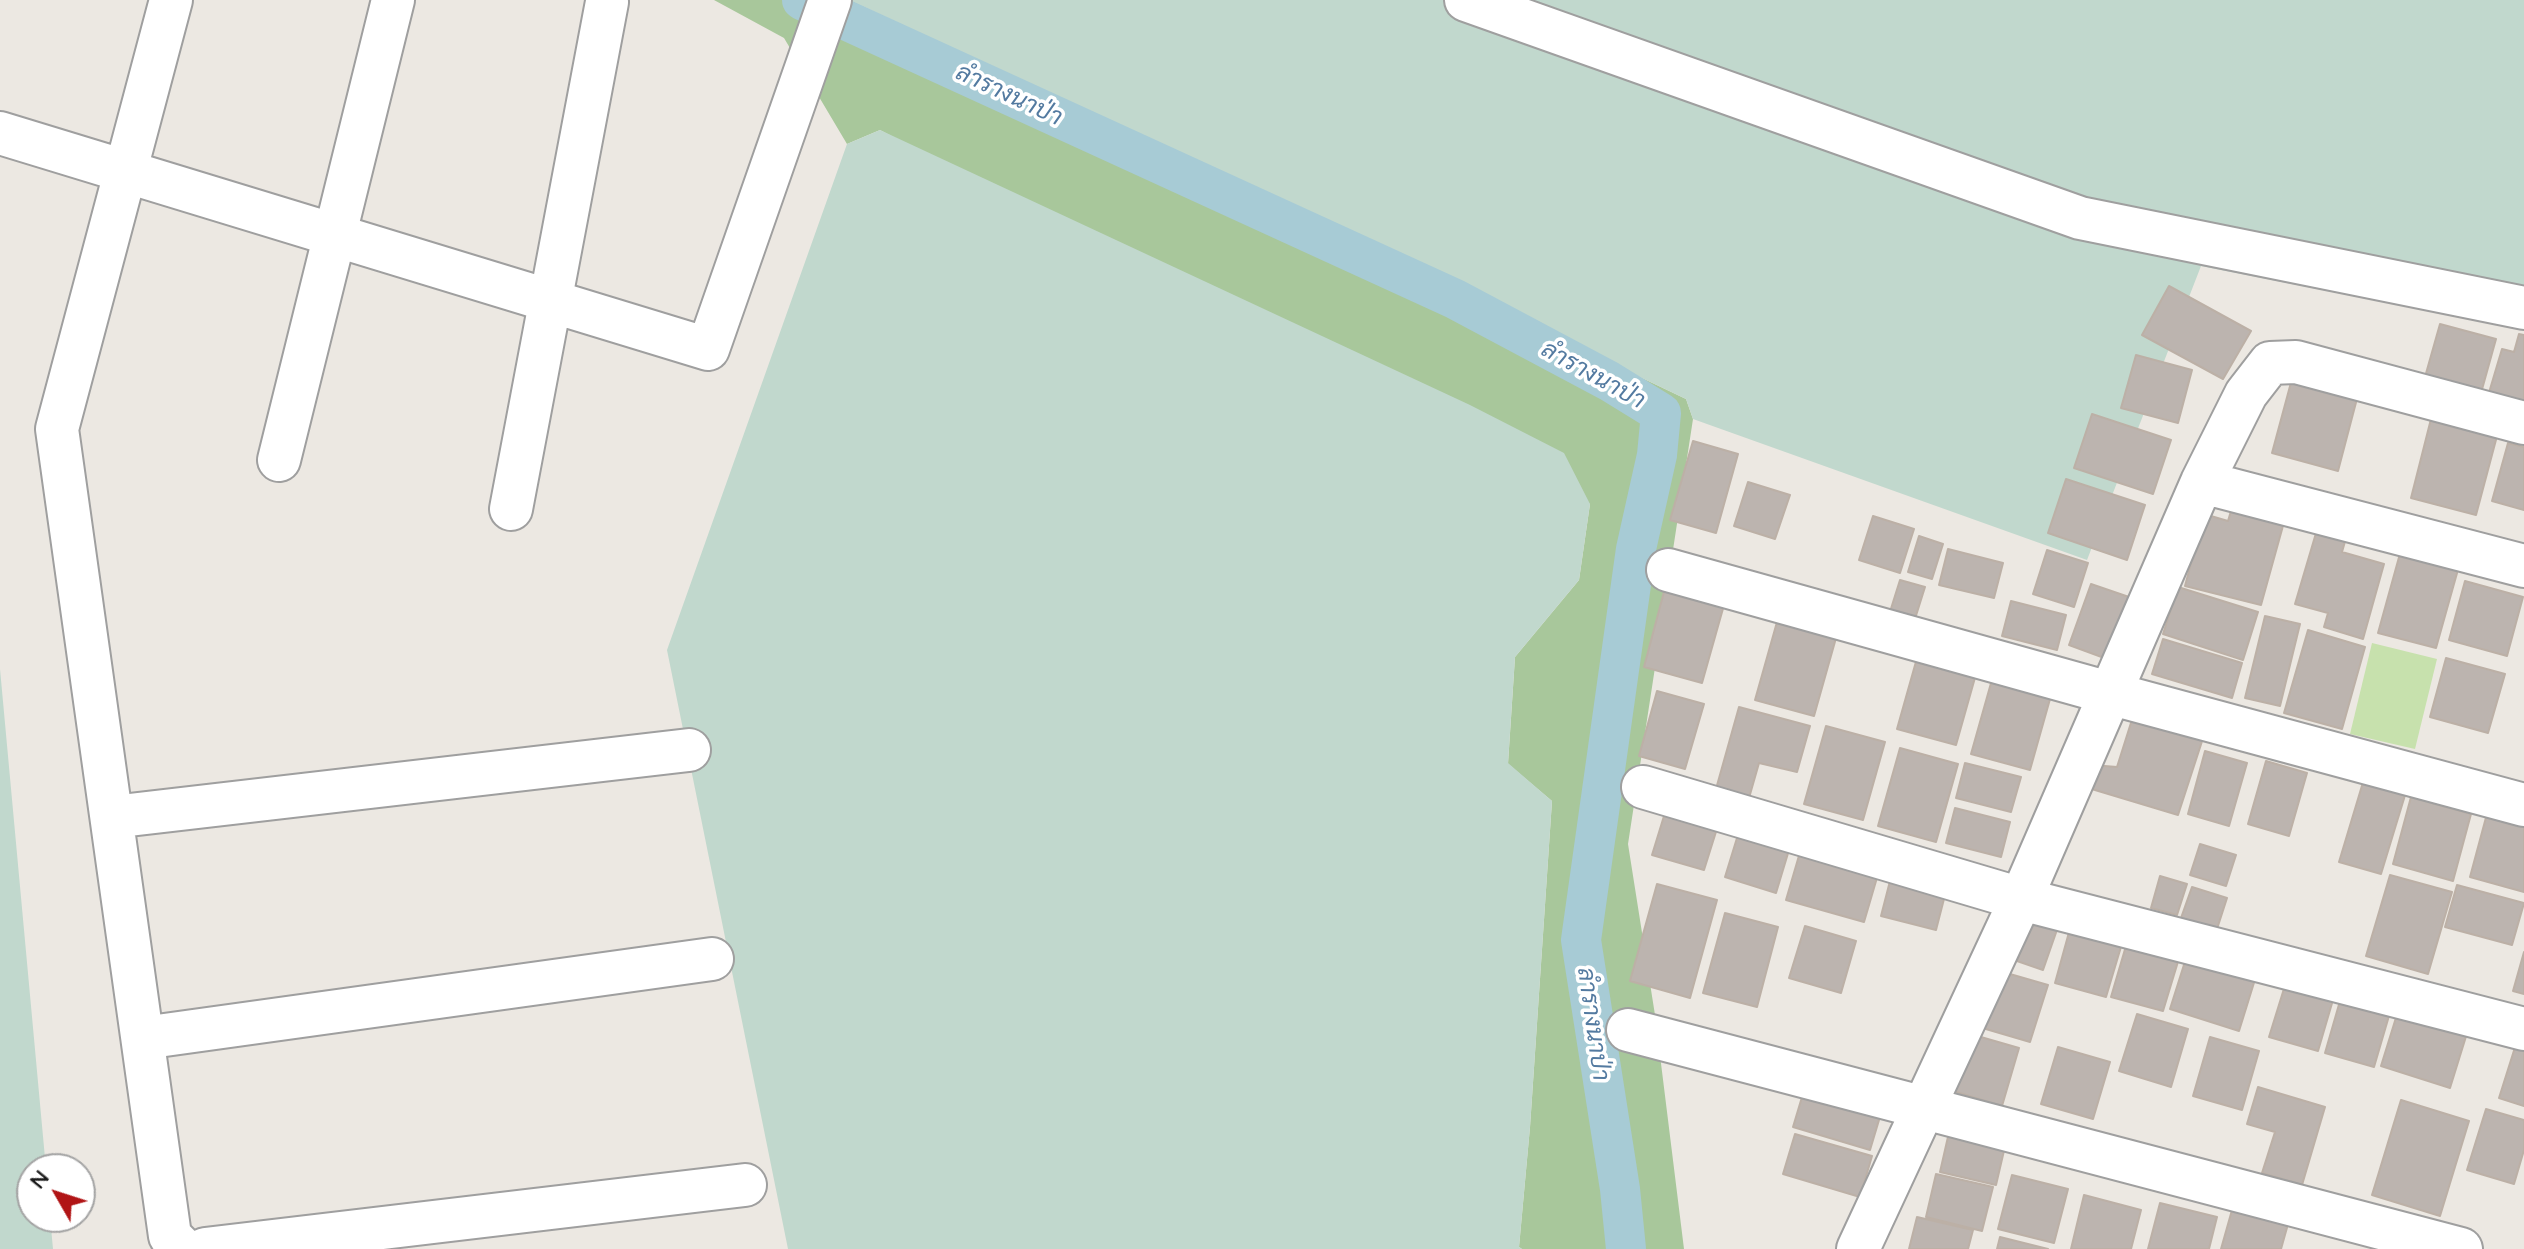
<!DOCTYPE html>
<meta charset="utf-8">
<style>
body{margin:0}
#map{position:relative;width:2524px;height:1249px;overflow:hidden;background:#ece8e2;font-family:Quicksand,sans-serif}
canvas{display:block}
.north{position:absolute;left:16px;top:1153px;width:80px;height:80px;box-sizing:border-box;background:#fff;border:2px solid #a4a4a4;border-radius:50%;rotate:309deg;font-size:22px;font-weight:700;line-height:32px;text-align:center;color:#1b1b1b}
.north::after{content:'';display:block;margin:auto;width:28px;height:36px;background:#b11516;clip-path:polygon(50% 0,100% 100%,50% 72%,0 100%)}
</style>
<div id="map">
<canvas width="2524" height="1249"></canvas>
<div class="north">N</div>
</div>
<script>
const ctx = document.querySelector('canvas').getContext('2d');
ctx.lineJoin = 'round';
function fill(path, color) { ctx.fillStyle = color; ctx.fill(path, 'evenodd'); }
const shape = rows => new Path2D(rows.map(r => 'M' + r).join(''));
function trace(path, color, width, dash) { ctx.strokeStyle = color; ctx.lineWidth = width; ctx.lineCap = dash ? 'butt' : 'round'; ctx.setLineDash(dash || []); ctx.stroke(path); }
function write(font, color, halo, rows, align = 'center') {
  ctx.font = font + ' Quicksand,Sarabun,sans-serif'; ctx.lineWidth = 7; ctx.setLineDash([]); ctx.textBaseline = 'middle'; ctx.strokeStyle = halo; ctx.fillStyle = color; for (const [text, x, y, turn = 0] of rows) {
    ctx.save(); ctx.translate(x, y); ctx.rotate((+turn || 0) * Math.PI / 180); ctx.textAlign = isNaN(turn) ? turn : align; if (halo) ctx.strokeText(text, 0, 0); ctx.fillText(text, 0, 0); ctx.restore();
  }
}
const grass = shape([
 [2372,643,2437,659,2415,749,2350,734]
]);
const forest = shape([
 [714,0,850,0,1686,399,1693,419,1628,844,1655,1015,1684,1249,1522,1249,1519,1247,1530,1127,1552,801,1508,764,1515,657,1579,580,1590,504,880,130,847,144,784,38]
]);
const wetland = shape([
 [850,0,2524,0,2524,330,2201,266,2087,560,1693,419,1686,399],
 [880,130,1470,405,1564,453,1590,504,1579,580,1515,657,1508,763,1552,801,1530,1127,1519,1247,1522,1249,788,1249,667,650,847,144],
 [0,669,46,1169,32,1169,32,1217,50,1217,53,1249,0,1249]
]);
const canal = shape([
 [802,0,1455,299,1609,381,1661,413,1657,455,1636,549,1581,940,1620,1189,1626,1249]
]);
const building = shape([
 [2169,286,2251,331,2223,379,2142,335,2169,286],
 [2440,324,2496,339,2481,393,2425,377,2440,324],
 [2519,334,2524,335,2524,406,2488,396,2502,349,2514,352,2519,334],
 [2136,355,2192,370,2178,423,2121,408,2136,355],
 [2293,375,2359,391,2338,471,2272,453,2293,375],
 [2092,414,2171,440,2153,494,2074,468,2092,414],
 [2431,419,2497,436,2476,515,2411,498,2431,419],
 [1693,441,1738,454,1716,533,1670,520,1693,441],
 [2508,443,2524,447,2524,510,2492,501,2508,443],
 [2066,479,2145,505,2127,560,2048,533,2066,479],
 [1748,482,1790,495,1775,539,1734,526,1748,482],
 [2234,501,2286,515,2261,605,2185,586,2204,514,2228,521,2234,501],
 [1873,516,1914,529,1900,573,1859,560,1873,516],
 [2319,523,2348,531,2342,552,2384,564,2363,639,2324,627,2328,613,2295,604,2319,523],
 [1919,536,1943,544,1932,579,1908,572,1919,536],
 [1948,549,2003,563,1994,598,1939,585,1948,549],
 [2047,550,2088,563,2074,607,2033,594,2047,550],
 [2401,550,2459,566,2436,648,2378,633,2401,550],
 [1900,580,1925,587,1914,622,1889,615,1900,580],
 [2465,581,2523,597,2507,656,2449,640,2465,581],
 [2091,584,2129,597,2107,659,2069,645,2091,584],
 [2178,587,2258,612,2243,660,2163,634,2178,587],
 [1665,588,1724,605,1702,683,1644,667,1665,588],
 [2011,601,2066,615,2057,650,2002,636,2011,601],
 [2265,616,2300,624,2280,706,2245,698,2265,616],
 [1777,622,1836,638,1814,716,1755,700,1777,622],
 [2308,630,2365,647,2342,729,2284,713,2308,630],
 [2163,639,2242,663,2232,698,2152,674,2163,639],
 [1919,651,1978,667,1956,745,1897,729,1919,651],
 [2446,658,2505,674,2488,733,2430,717,2446,658],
 [1993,676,2052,692,2030,770,1971,754,1993,676],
 [1657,691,1704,704,1685,769,1639,756,1657,691],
 [1739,707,1810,726,1797,772,1759,763,1749,798,1716,789,1739,707],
 [2136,707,2206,729,2178,815,2085,787,2092,765,2117,767,2136,707],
 [1826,726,1885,742,1863,820,1804,804,1826,726],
 [1900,748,1958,764,1936,842,1878,826,1900,748],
 [2205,751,2247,763,2229,826,2188,814,2205,751],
 [2266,761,2307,773,2289,836,2248,824,2266,761],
 [1965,763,2021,777,2011,812,1956,798,1965,763],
 [2364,779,2406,792,2381,874,2339,862,2364,779],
 [2411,797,2471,814,2453,881,2393,864,2411,797],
 [1668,803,1720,819,1704,870,1652,855,1668,803],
 [1955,808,2010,822,2001,857,1946,843,1955,808],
 [2488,810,2524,820,2524,892,2470,877,2488,810],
 [1741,825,1792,840,1776,893,1725,877,1741,825],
 [1803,842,1881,864,1864,922,1786,900,1803,842],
 [2200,844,2236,855,2226,886,2190,875,2200,844],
 [2390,875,2452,892,2428,974,2366,956,2390,875],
 [2160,876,2187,884,2177,915,2151,908,2160,876],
 [1890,881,1945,895,1936,930,1881,916,1890,881],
 [1657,884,1717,900,1690,998,1630,981,1657,884],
 [2457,885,2524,903,2512,945,2445,927,2457,885],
 [2192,887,2227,898,2217,929,2181,918,2192,887],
 [1725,913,1778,927,1757,1007,1703,993,1725,913],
 [2033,915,2059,924,2043,970,2017,961,2033,915],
 [2071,925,2123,940,2106,997,2055,983,2071,925],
 [1805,926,1856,941,1841,993,1789,978,1805,926],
 [2128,939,2180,955,2163,1011,2111,997,2128,939],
 [2188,952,2257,973,2239,1031,2170,1009,2188,952],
 [2524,952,2524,994,2513,991,2524,952],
 [1996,970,2048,985,2030,1042,1979,1027,1996,970],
 [2287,979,2335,993,2318,1051,2269,1037,2287,979],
 [2342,994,2391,1009,2374,1067,2325,1053,2342,994],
 [2399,1008,2468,1030,2450,1088,2381,1066,2399,1008],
 [2137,1014,2188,1029,2171,1087,2119,1071,2137,1014],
 [1967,1033,2019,1048,2002,1106,1950,1090,1967,1033],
 [2210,1037,2259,1051,2242,1110,2193,1096,2210,1037],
 [2517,1041,2524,1043,2524,1106,2499,1098,2517,1041],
 [2058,1047,2110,1062,2093,1119,2041,1104,2058,1047],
 [1805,1087,1882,1110,1870,1150,1793,1127,1805,1087],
 [2258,1087,2325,1107,2302,1185,2262,1173,2275,1132,2247,1124,2258,1087],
 [2401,1100,2469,1121,2440,1216,2372,1195,2401,1100],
 [2486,1109,2524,1120,2524,1150,2514,1184,2467,1170,2486,1109],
 [1950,1128,2006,1142,1996,1185,1940,1172,1950,1128],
 [1795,1134,1872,1156,1860,1197,1783,1174,1795,1134],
 [1936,1174,1993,1187,1982,1231,1926,1217,1936,1174],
 [2012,1175,2068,1189,2054,1243,1998,1229,2012,1175],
 [2084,1195,2141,1210,2131,1249,2071,1249,2084,1195],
 [2160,1203,2217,1217,2209,1249,2148,1249,2160,1203],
 [2234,1203,2290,1217,2281,1249,2221,1249,2234,1203],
 [1917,1217,1973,1230,1968,1249,1909,1249,1917,1217],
 [2000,1237,2048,1249,1997,1249,2000,1237]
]);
const minor = shape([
 [171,0,57,429,170,1236,183,1249],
 [1466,0,2080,218,2524,308],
 [0,133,708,349,830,0],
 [279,460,393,0],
 [2202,482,2524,566],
 [511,509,607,2],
 [1668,570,2109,693,2524,805],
 [1643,787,2021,899,2524,1029],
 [112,817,689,750],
 [1628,1030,2461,1249],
 [143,1038,712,959],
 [205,1249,745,1185],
 [1858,1249,2021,899,2202,482,2246,394,2270,363,2296,362,2524,423]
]);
const waterNames = [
 ["ลำรางนาป่า",1009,95,25],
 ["ลำรางนาป่า",1593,375,29],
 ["ลำรางนาป่า",1593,1024,82]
];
fill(grass, '#c7e1ad');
fill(forest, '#a8c79b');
fill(wetland, '#c1d8cd');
trace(canal, '#a7cbd5', 40);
fill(building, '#bcb4af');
trace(building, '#bcb0a6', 2);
trace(minor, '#9f9f9f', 46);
trace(minor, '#fff', 42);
write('italic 24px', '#537aa0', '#fff', waterNames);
</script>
